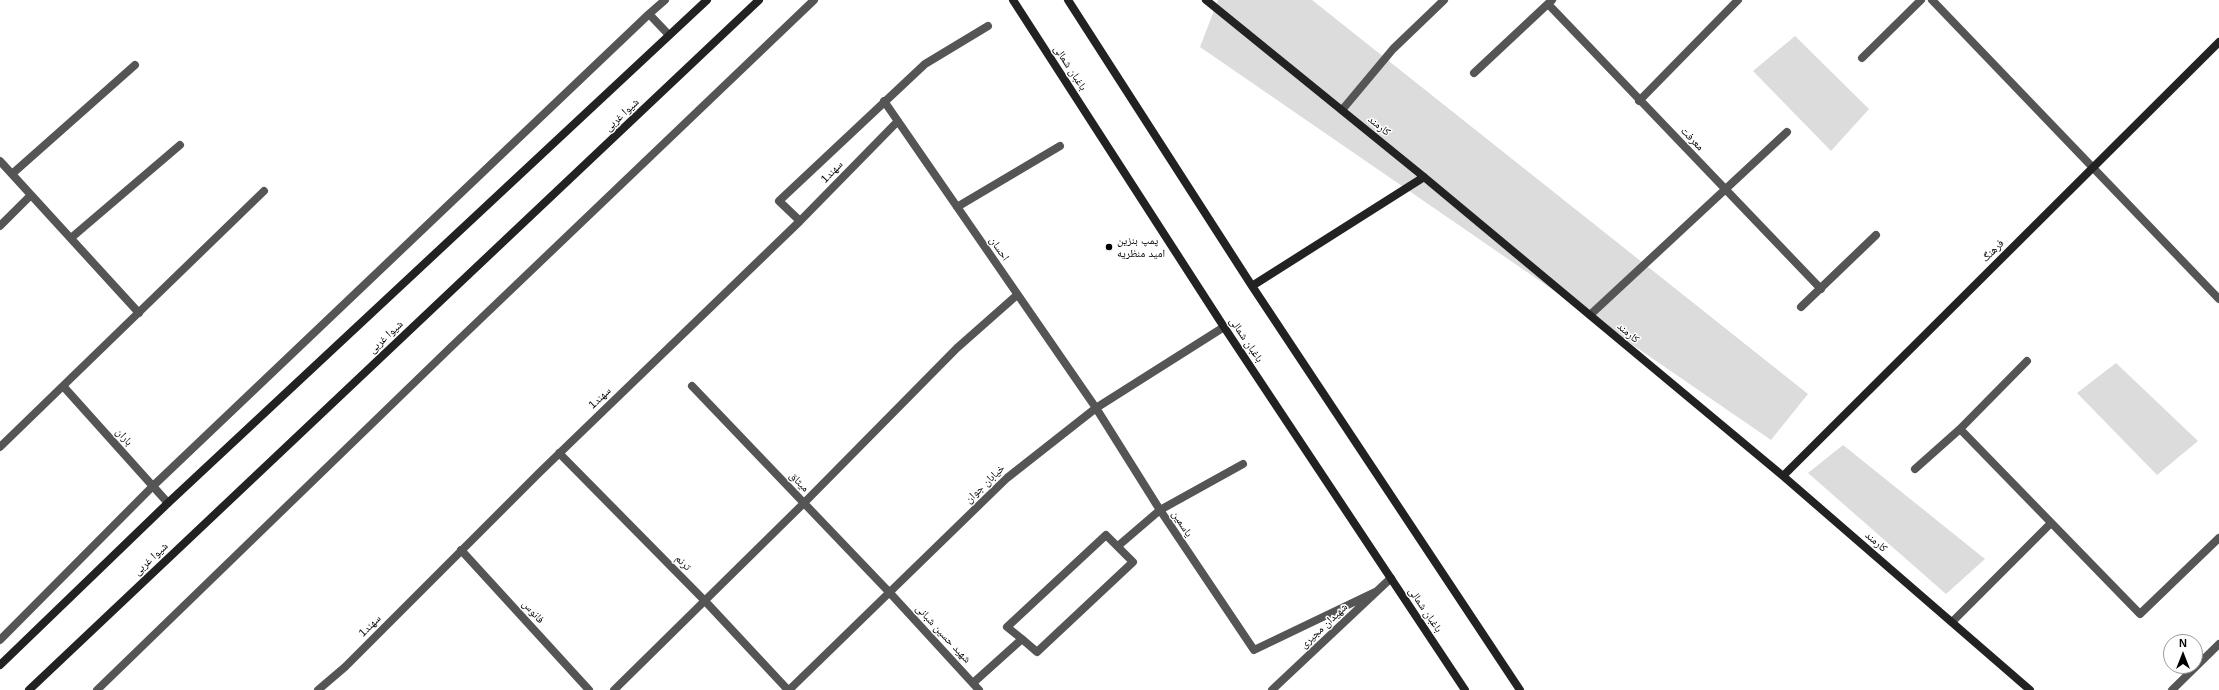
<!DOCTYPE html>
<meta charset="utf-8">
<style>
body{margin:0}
#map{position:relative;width:2219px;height:690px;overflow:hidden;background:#fff;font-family:Helvetica,sans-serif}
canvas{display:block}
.north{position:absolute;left:2163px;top:634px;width:40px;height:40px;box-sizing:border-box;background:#fff;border:1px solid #999;border-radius:50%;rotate:0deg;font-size:11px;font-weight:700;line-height:16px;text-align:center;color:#000}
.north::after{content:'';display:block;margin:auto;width:14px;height:18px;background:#000;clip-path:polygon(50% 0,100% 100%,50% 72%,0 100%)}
</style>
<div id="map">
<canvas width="2219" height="690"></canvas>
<div class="north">N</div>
</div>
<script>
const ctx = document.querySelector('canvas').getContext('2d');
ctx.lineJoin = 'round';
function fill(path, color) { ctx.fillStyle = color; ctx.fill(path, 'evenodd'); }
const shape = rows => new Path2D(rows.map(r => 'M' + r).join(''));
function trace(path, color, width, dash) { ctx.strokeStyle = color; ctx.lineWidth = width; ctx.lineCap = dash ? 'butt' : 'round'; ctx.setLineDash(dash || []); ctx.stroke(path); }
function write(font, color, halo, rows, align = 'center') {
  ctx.font = font + ' Helvetica,"Noto Naskh Arabic",sans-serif'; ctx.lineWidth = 3; ctx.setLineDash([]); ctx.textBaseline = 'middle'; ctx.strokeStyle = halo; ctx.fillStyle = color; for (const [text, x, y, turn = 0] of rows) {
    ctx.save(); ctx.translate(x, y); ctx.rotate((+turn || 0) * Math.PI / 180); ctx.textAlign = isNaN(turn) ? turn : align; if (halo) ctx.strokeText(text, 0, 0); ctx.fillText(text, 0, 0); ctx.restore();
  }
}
const green = shape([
 [1218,0,1312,0,1808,394,1771,440,1200,47],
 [1795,36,1869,109,1831,151,1753,71],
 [2116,363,2198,441,2157,475,2077,393],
 [1843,445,1985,559,1946,594,1808,473]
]);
const street = shape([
 [665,0,649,14,669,35],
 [1932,0,2219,299],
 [1548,4,1821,289],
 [1862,58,1921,0],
 [1474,73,1552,0],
 [884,101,1096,408,1160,510,1254,650,1375,592],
 [1639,101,1738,0],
 [1342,110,1393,49,1444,0],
 [0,161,139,313],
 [12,174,135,65],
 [957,207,1060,146],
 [800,221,779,201,925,64,988,26],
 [0,226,31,195],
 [71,238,180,145],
 [1801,307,1876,235],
 [1590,315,1787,132],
 [63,386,168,503],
 [692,386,890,593,979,690],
 [1960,429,2140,614,2219,538],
 [0,447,264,191],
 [559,453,705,601,788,690],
 [1915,469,1960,429,2027,361],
 [1118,546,1160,510,1243,464],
 [461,550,589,690],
 [1952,622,2051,523],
 [0,640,153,486,649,14],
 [973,683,1022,639,1037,652,1133,562,1106,535,1007,627,1022,639],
 [97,690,449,349,814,0],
 [318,690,345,667,540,472,800,221,898,121],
 [614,690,804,503,957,348,1017,295],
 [789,690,1007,478,1096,408,1224,327],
 [1272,690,1391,578],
 [2172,690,2219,644]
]);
const secondary = shape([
 [1013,0,1224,327,1465,690],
 [1068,0,1252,286,1520,690],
 [1206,0,1424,177,1783,476,2030,690],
 [1252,286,1424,177],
 [1783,476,2219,42],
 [0,665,168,503,707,0],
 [29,690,759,0]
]);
const markers = [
 [1109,247,4,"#000"]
];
const streetNames = [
 ["باغبان شمالی",1070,68,57],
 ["شیوا غربی",622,115,-43],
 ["کارمند",1379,126,39],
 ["معرفت",1692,139,46],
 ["1سهند",832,172,-46],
 ["احسان",999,249,56],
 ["فرهنگ",1993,251,-45],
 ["کارمند",1628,333,40],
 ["شیوا غربی",386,337,-43],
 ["باغبان شمالی",1246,340,56],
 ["1سهند",600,398,-44],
 ["باران",124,437,48],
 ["میثاق",799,482,46],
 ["خیابان جوان",985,484,-44],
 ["یاسمین",1182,524,57],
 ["کارمند",1876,542,41],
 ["شیوا غربی",151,559,-43],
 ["ترنم",683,563,45],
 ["باغبان شمالی",1425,610,56],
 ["فانوس",533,612,48],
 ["1سهند",370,626,-45],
 ["شهیدان مجیری",1324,626,-43],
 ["شهید حسین شبانی",943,634,47]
];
const poiNames = [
 ["پمپ بنزین",1117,241],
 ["امید منظریه",1117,254]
];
fill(green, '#dcdcdc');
trace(street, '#555', 8);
trace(secondary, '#222', 8);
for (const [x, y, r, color] of markers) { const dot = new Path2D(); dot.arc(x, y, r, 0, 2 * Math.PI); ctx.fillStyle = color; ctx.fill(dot); trace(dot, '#fff', 1.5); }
write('11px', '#000', '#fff', streetNames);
write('11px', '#000', '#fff', poiNames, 'left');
</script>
